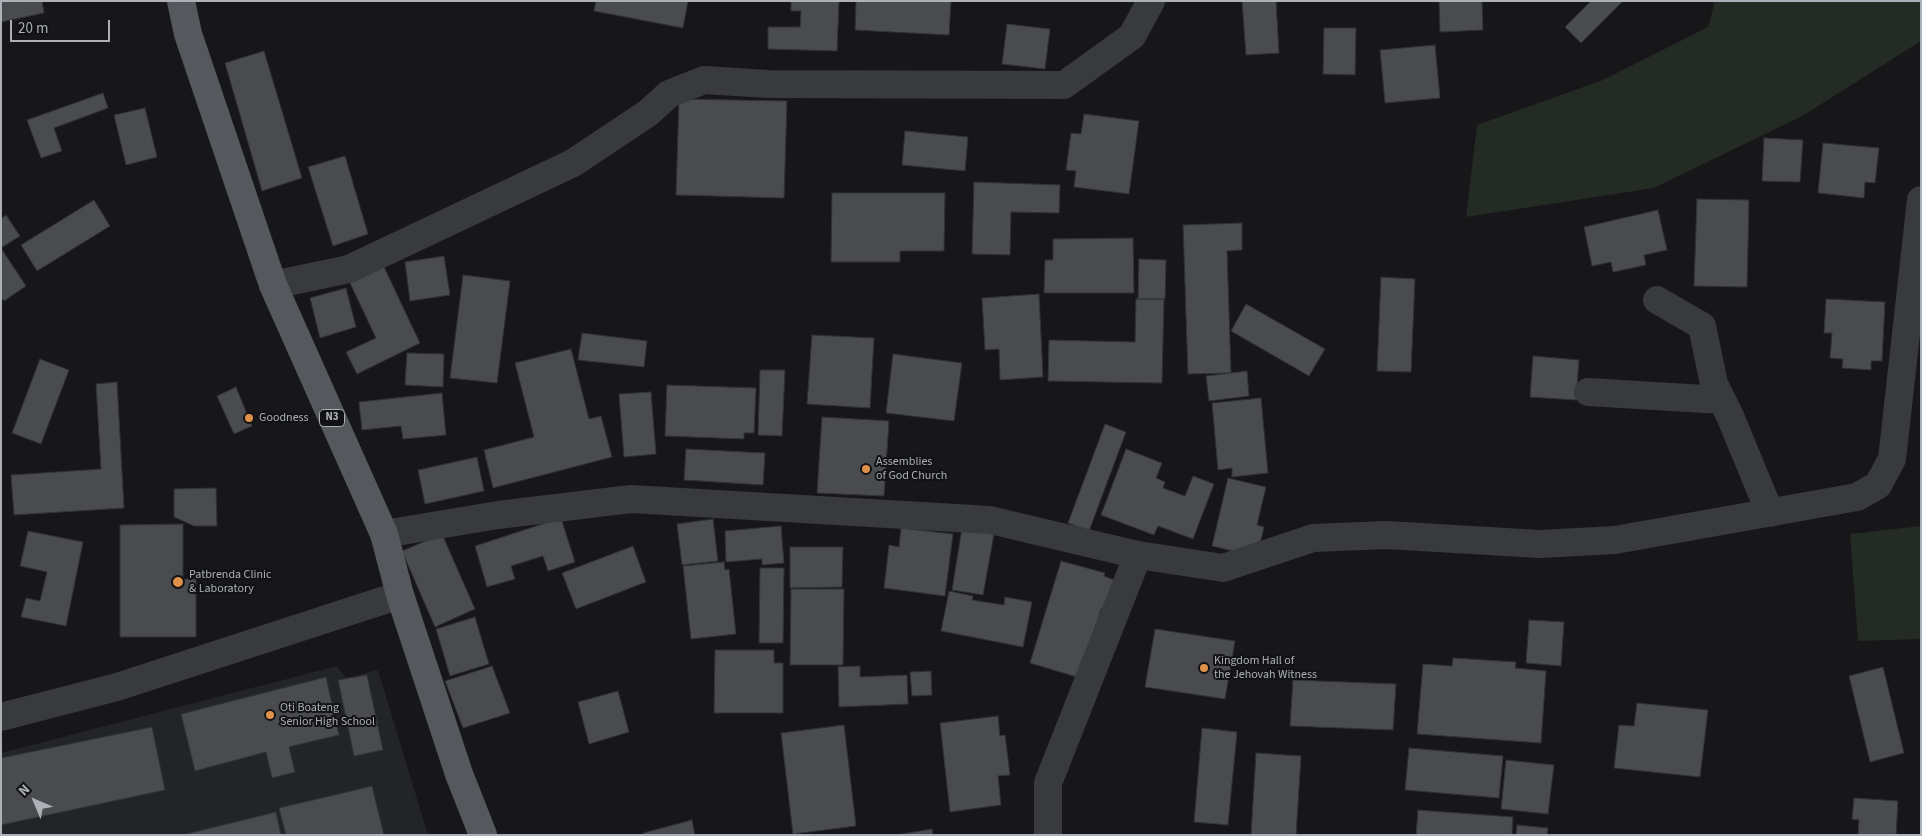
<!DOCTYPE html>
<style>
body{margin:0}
#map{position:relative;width:1922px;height:836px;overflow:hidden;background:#171719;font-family:"Source Sans 3",sans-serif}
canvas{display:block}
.frame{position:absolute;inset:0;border:2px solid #abb1b7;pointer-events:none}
.north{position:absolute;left:10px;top:776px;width:50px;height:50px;-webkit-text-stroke:4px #121214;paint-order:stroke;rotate:315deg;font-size:14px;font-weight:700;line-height:20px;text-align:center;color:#abb1b7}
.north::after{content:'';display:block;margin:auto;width:18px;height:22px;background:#abb1b7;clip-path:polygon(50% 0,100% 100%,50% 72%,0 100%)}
.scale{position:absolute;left:10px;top:20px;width:100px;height:22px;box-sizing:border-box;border:2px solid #abb1b7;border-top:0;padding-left:6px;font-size:15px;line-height:18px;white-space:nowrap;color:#abb1b7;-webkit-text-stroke:4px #121214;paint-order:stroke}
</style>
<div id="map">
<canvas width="1922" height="836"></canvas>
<div class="frame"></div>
<div class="north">N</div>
<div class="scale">20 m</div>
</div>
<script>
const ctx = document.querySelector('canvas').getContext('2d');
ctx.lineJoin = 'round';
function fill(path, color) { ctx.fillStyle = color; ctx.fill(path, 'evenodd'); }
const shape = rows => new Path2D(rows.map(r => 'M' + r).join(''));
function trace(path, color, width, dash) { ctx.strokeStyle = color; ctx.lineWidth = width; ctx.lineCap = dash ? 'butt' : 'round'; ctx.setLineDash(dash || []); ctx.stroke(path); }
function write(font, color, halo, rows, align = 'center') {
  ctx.font = font + ' "Source Sans 3",sans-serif'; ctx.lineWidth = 4; ctx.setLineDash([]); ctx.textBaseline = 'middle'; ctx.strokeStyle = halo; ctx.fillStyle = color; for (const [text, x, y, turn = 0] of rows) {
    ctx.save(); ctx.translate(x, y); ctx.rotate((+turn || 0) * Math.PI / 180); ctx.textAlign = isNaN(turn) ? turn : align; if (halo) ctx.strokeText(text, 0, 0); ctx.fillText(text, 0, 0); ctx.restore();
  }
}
const built = shape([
 [337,666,346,678,378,670,428,835,1,835,1,753]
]);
const green = shape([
 [1715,1,1921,1,1921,41,1804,115,1654,188,1466,217,1477,125,1603,80,1708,27],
 [1921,526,1921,639,1858,641,1850,534]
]);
const building = shape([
 [1,1,42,1,44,13,1,22,1,1],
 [596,1,688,1,683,28,594,11,596,1],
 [791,1,839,1,837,51,768,49,768,27,800,27,801,11,791,11,791,1],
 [856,1,951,1,949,35,855,30,856,1],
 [1242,1,1276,1,1279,53,1246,55,1242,1],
 [1439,1,1482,1,1483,30,1440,32,1439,1],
 [1591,1,1623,1,1581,43,1565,27,1591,1],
 [1007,24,1050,29,1045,69,1002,64,1007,24],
 [1324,28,1356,28,1355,75,1323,74,1324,28],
 [1435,45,1440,98,1385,103,1380,50,1435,45],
 [264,51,302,178,262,191,225,63,264,51],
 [103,93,108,108,54,128,62,151,41,158,27,120,103,93],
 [679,99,787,101,784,198,676,195,679,99],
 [145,108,157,157,126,165,114,115,145,108],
 [1084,114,1139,121,1129,194,1074,187,1076,171,1066,170,1071,133,1081,134,1084,114],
 [905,131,968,137,965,171,902,165,905,131],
 [1764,138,1803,140,1800,182,1762,181,1764,138],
 [1823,143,1879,148,1875,183,1865,182,1864,198,1818,193,1823,143],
 [345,156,368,234,333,246,308,167,345,156],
 [974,182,1060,185,1059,213,1011,212,1010,255,972,254,974,182],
 [832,193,945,193,944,251,900,251,900,262,831,262,832,193],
 [1697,199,1749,200,1747,287,1694,286,1697,199],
 [94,200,110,226,37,271,21,245,94,200],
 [1658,210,1667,250,1644,255,1646,265,1613,272,1611,262,1592,266,1584,227,1658,210],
 [6,215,20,236,1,248,1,219,6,215],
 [1242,223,1242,250,1227,251,1231,373,1188,374,1183,225,1242,223],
 [1133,238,1134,293,1044,293,1045,260,1053,260,1053,239,1133,238],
 [1,248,26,286,4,301,1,297,1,248],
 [444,256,450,295,410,301,405,262,444,256],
 [1139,259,1166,260,1165,299,1138,299,1139,259],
 [384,267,420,343,357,374,346,352,376,338,350,283,384,267],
 [463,275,510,281,497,383,450,378,463,275],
 [1381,277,1415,279,1411,372,1377,371,1381,277],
 [346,288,356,327,320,338,310,298,346,288],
 [1039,294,1043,377,1000,380,999,349,985,350,982,298,1039,294],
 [1136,299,1164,299,1162,383,1048,381,1049,340,1135,342,1136,299],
 [1826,299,1885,302,1882,361,1871,361,1871,370,1842,368,1843,359,1830,358,1832,333,1824,333,1826,299],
 [1246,304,1325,349,1309,376,1231,331,1246,304],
 [582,333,647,341,644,367,578,360,582,333],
 [812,335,874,338,870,408,807,404,812,335],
 [571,349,589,419,601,416,612,457,493,488,484,450,534,437,515,363,571,349],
 [407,353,444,354,443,387,405,385,407,353],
 [893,354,962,363,954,421,886,413,893,354],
 [1533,356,1579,360,1576,400,1530,397,1533,356],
 [40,359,69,370,41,444,12,433,40,359],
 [760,370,785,370,782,436,758,435,760,370],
 [1247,371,1249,396,1209,401,1206,376,1247,371],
 [117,382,124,508,14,515,11,475,101,469,96,384,117,382],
 [667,385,756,388,754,433,744,433,744,439,665,436,667,385],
 [236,387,252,426,234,434,217,396,236,387],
 [651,392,656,454,624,457,619,394,651,392],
 [442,393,446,435,403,439,401,426,362,430,359,402,442,393],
 [1261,398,1268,473,1232,477,1232,468,1218,470,1212,403,1261,398],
 [822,417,889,421,884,496,817,493,822,417],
 [1105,424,1126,432,1089,531,1068,523,1105,424],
 [686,449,765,453,763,485,684,480,686,449],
 [1126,449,1162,463,1156,478,1165,482,1163,488,1185,496,1193,476,1214,484,1193,539,1158,526,1154,535,1101,515,1126,449],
 [477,457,484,491,425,504,418,470,477,457],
 [1228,478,1266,487,1257,525,1264,527,1259,548,1250,555,1212,546,1228,478],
 [216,488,217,526,194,526,174,517,174,489,216,488],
 [561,518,575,562,548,571,543,556,511,566,515,579,487,587,475,546,561,518],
 [713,519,718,561,682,565,677,524,713,519],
 [183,524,183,579,196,579,196,637,120,637,120,525,183,524],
 [781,526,784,563,762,565,762,559,726,562,725,531,781,526],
 [901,528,953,534,945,596,884,588,889,545,899,547,901,528],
 [962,528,994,534,983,595,952,590,962,528],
 [28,531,83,542,66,626,21,617,26,598,40,601,47,572,20,566,28,531],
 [442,534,475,609,435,627,402,551,442,534],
 [633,546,646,582,576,609,562,573,633,546],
 [790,547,843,547,842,587,790,588,790,547],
 [1061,561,1105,573,1104,576,1114,580,1105,611,1101,609,1080,678,1030,663,1061,561],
 [724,562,725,570,729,569,736,634,691,639,683,566,724,562],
 [760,568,784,568,783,643,759,643,760,568],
 [791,589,844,589,843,665,790,665,791,589],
 [949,591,973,596,972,600,1004,605,1005,597,1032,602,1023,647,941,631,949,591],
 [475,617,489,664,450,676,436,629,475,617],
 [1529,620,1564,622,1561,666,1526,663,1529,620],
 [1155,629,1235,641,1225,699,1145,687,1155,629],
 [715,650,774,650,774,663,783,663,783,713,714,713,715,650],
 [1453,658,1516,662,1515,668,1546,671,1541,743,1417,734,1423,664,1452,666,1453,658],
 [492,666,510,713,463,728,445,681,492,666],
 [860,666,860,677,907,675,908,704,839,707,838,667,860,666],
 [1883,667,1904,753,1870,762,1849,676,1883,667],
 [931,671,932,695,912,696,910,672,931,671],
 [367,675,383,750,354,756,338,680,367,675],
 [326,677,339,735,289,747,295,772,272,778,266,752,195,771,181,714,326,677],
 [1293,680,1396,684,1393,730,1290,726,1293,680],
 [618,691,629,732,589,744,578,702,618,691],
 [1637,703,1708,710,1700,777,1614,768,1619,725,1634,726,1637,703],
 [998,716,1000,736,1005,735,1010,775,998,776,1001,805,950,812,940,723,998,716],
 [844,725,856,826,793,834,781,733,844,725],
 [152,727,165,790,1,825,1,758,152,727],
 [1202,728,1237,732,1228,825,1194,822,1202,728],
 [1409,748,1503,756,1499,798,1405,790,1409,748],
 [1256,753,1301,756,1296,835,1251,835,1256,753],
 [1506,760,1554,765,1548,814,1501,809,1506,760],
 [372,786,384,835,286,835,279,808,372,786],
 [1854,798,1898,801,1896,835,1858,835,1859,820,1852,819,1854,798],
 [1418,810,1513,817,1512,835,1416,835,1418,810],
 [276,812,281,835,182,835,276,812],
 [692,820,695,835,643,835,643,833,692,820],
 [1517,825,1548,828,1547,835,1516,835,1517,825],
 [932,829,933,835,896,835,932,829]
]);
const minor = shape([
 [273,285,349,269,573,163,648,113,669,94,704,80,768,84,1064,85,1132,36,1151,1],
 [1657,300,1702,326,1714,384,1730,416,1770,513],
 [1588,392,1722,400],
 [384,534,498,515,631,499,990,520,1138,555,1223,568,1313,538,1386,535,1540,544,1615,540,1857,497,1878,485,1892,459,1921,200],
 [1,717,117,687,400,595],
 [1048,835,1048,783,1138,555]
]);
const major = shape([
 [181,1,188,34,273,285,384,534,400,595,459,774,483,835]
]);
const markers = [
 [249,418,5,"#df9149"],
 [866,469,5,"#df9149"],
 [178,582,6,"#df9149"],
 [1204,668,5,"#df9149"],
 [270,715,5,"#df9149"]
];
const shields = [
 [332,418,25]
];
const shieldNames = [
 ["N3",332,418]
];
const poiNames = [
 ["Goodness",259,418],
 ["Assemblies",876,462],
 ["of God Church",876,476],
 ["Patbrenda Clinic",189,575],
 ["& Laboratory",189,589],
 ["Kingdom Hall of",1214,661],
 ["the Jehovah Witness",1214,675],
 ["Oti Boateng",280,708],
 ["Senior High School",280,722]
];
fill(built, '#232426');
fill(green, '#242a24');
fill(building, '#494b4e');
trace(building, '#313235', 1);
trace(minor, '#393a3d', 28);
trace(major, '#55585c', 28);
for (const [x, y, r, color] of markers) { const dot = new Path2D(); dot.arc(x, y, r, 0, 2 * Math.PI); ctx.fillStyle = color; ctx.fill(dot); trace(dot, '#121214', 2); }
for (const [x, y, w] of shields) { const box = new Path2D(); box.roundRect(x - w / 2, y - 8.5, w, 17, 4); ctx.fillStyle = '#121214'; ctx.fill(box); trace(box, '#abb1b7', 1); }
write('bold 11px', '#abb1b7', null, shieldNames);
write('12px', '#abb1b7', '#121214', poiNames, 'left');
</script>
